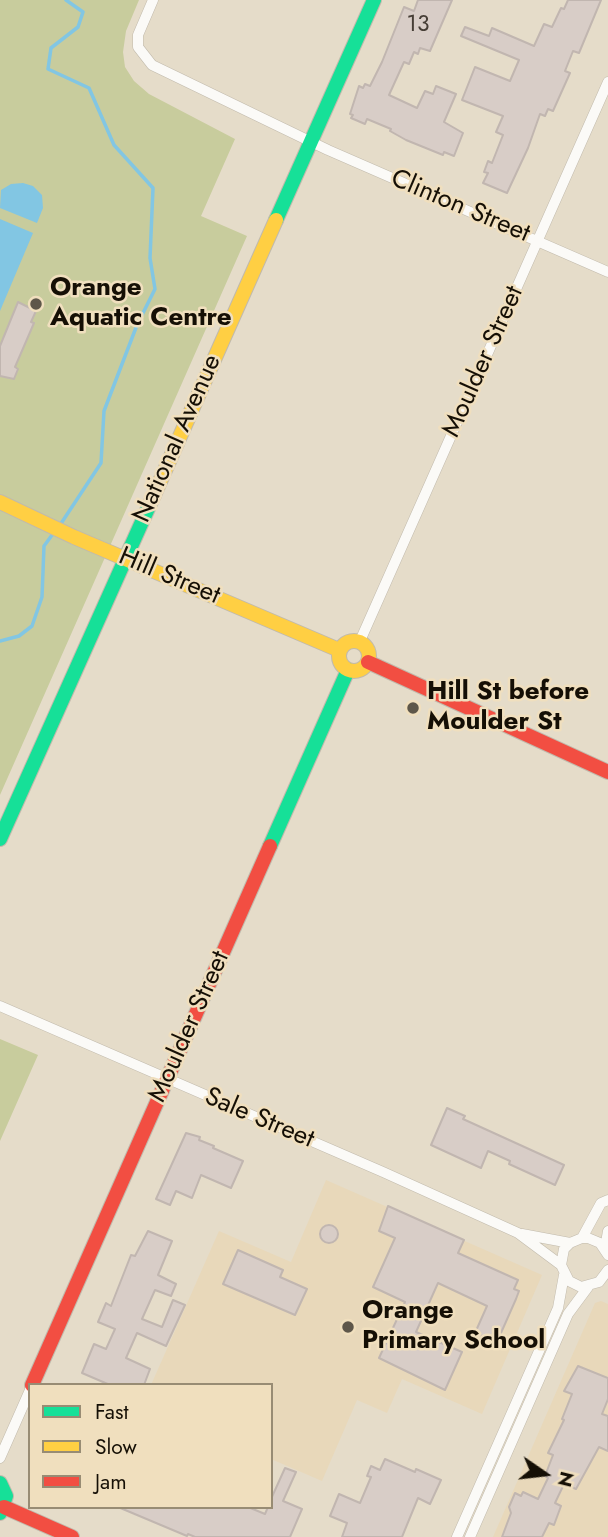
<!DOCTYPE html>
<style>
body{margin:0}
#map{position:relative;width:608px;height:1537px;overflow:hidden;background:#e5dcc9;font-family:Jost,sans-serif}
canvas{display:block}
.legend{position:absolute;left:28px;top:1383px;width:245px;height:126px;box-sizing:border-box;background:#f0dfbe;border:2px solid #988c74;margin:0;padding:9px 12px;list-style:none;font-size:21px;color:#150f05}
.legend li{display:flex;align-items:center;gap:14px;height:35px}
.legend b{width:35px;border:2px solid #988c74}
.north{position:absolute;left:510px;top:1439px;width:70px;height:70px;-webkit-text-stroke:5px #f0dfbe;paint-order:stroke;rotate:104deg;font-size:19px;font-weight:700;line-height:28px;text-align:center;color:#150f05}
.north::after{content:'';display:block;margin:auto;width:24px;height:32px;background:#150f05;clip-path:polygon(50% 0,100% 100%,50% 72%,0 100%)}
</style>
<div id="map">
<canvas width="608" height="1537"></canvas>
<ul class="legend">
<li><b style="height:9px;background:#16e098"></b>Fast</li>
<li><b style="height:9px;background:#ffcf43"></b>Slow</li>
<li><b style="height:9px;background:#f24e42"></b>Jam</li>
</ul>
<div class="north">N</div>
</div>
<script>
const ctx = document.querySelector('canvas').getContext('2d');
ctx.lineJoin = 'round';
function fill(path, color) { ctx.fillStyle = color; ctx.fill(path, 'evenodd'); }
const shape = rows => new Path2D(rows.map(r => 'M' + r).join(''));
function trace(path, color, width, dash) { ctx.strokeStyle = color; ctx.lineWidth = width; ctx.lineCap = dash ? 'butt' : 'round'; ctx.setLineDash(dash || []); ctx.stroke(path); }
function write(font, color, halo, rows, align = 'center') {
  ctx.font = font + ' Jost,sans-serif'; ctx.lineWidth = 5; ctx.setLineDash([]); ctx.textBaseline = 'middle'; ctx.strokeStyle = halo; ctx.fillStyle = color; for (const [text, x, y, turn = 0] of rows) {
    ctx.save(); ctx.translate(x, y); ctx.rotate((+turn || 0) * Math.PI / 180); ctx.textAlign = isNaN(turn) ? turn : align; if (halo) ctx.strokeText(text, 0, 0); ctx.fillText(text, 0, 0); ctx.restore();
  }
}
const built = shape([
 [326,1180,542,1275,482,1414,402,1379,387,1413,357,1400,322,1481,271,1459,271,1385,151,1385,219,1231,291,1262],
 [601,1301,608,1304,608,1537,493,1537,595,1303]
]);
const green = shape([
 [0,0,139,0,126,31,123,52,125,67,134,81,149,94,235,139,201,216,247,236,0,795],
 [0,1039,38,1055,0,1141]
]);
const water = shape([
 [23,183,33,186,42,195,43,208,37,223,0,208,1,190,11,184],
 [0,219,33,233,0,311]
]);
const stream = shape([
 [60,525,101,463,104,411,137,325,155,289,150,258,153,188,114,145,89,88,48,69,51,48,78,27,83,12,66,0],
 [0,641,19,636,32,626,42,597,44,546,55,531]
]);
const building = shape([
 [418,0,452,0,430,51,420,48,418,54,414,52,409,64,404,62,389,95,417,108,425,91,433,94,436,86,456,94,444,122,463,133,454,156,444,152,443,155,406,140,390,131,391,129,367,119,365,124,351,118,353,115,350,114,359,86,363,88,365,84,370,86,382,62,404,7,414,11,418,0],
 [568,0,601,0,579,53,573,51,565,71,570,73,553,111,548,109,545,116,540,114,528,148,507,193,483,183,488,173,484,172,488,161,492,163,503,135,496,132,503,116,462,100,475,67,510,81,519,60,461,36,465,27,489,36,492,28,534,46,544,24,552,27,561,8,564,9,568,0],
 [18,302,36,311,31,322,34,323,15,367,18,369,14,379,0,376,0,346,18,302],
 [447,1108,465,1116,463,1119,564,1165,555,1185,509,1164,510,1161,488,1151,481,1168,431,1145,447,1108],
 [186,1133,200,1137,199,1140,214,1146,213,1148,243,1161,231,1188,201,1175,192,1198,176,1191,170,1205,156,1199,186,1133],
 [388,1206,464,1240,458,1253,518,1280,514,1289,519,1291,516,1299,497,1342,475,1333,487,1306,438,1283,416,1332,462,1352,445,1390,379,1358,405,1302,373,1287,395,1238,379,1231,388,1206],
 '320 1234a9 9 0 1 1 18 0a9 9 0 1 1-18 0Z',
 [148,1231,172,1241,158,1275,176,1284,171,1296,155,1290,142,1319,162,1327,173,1300,185,1305,166,1346,137,1333,126,1358,150,1369,144,1385,110,1385,82,1373,94,1344,106,1349,115,1329,98,1322,106,1303,111,1306,131,1255,135,1256,148,1231],
 [238,1250,283,1270,280,1277,307,1289,295,1315,223,1284,238,1250],
 [578,1366,608,1378,608,1399,602,1414,608,1416,608,1451,599,1447,576,1489,564,1484,555,1503,561,1506,554,1525,549,1523,542,1537,502,1537,511,1513,509,1507,515,1493,521,1496,523,1492,538,1499,548,1478,545,1476,553,1455,548,1453,564,1420,562,1419,572,1394,564,1391,578,1366],
 [385,1459,415,1472,416,1469,441,1480,430,1504,418,1498,402,1537,342,1537,347,1523,330,1516,339,1494,360,1503,371,1477,367,1476,371,1466,380,1470,385,1459],
 [285,1468,296,1472,283,1501,302,1509,290,1537,195,1537,188,1534,187,1536,118,1507,248,1507,265,1514,268,1507,271,1507,271,1499,285,1468]
]);
const street = shape([
 [153,0,138,35,138,47,152,65,328,150,608,272],
 [360,641,608,82],
 [0,1006,383,1172,518,1233,561,1265],
 [522,1234,570,1243],
 [582,1238,601,1203,608,1200],
 [605,1248,608,1231],
 [608,1255,600,1243,588,1238,582,1238,570,1243,564,1249,561,1265,569,1281,581,1287,599,1282,608,1270],
 [0,1458,30,1390],
 [457,1537,558,1308,564,1275],
 [470,1537,568,1314,588,1287]
]);
const fast = shape([
 [276,220,374,0],
 [0,839,154,495],
 [270,846,348,670],
 [0,1483,6,1496,0,1513]
]);
const slow = shape([
 [154,495,276,220],
 [0,502,74,537,339,650],
 '339 656a15 15 0 1 1 30 0a15 15 0 1 1-30 0Z'
]);
const jam = shape([
 [368,662,608,772],
 [32,1385,270,846],
 [4,1507,72,1537]
]);
const markers = [
 [36,304,7,"#5e574a"],
 [413,708,7,"#5e574a"],
 [348,1327,7,"#5e574a"]
];
const numberNames = [
 ["13",418,25]
];
const streetNames = [
 ["Clinton Street",460,207,23],
 ["Moulder Street",484,362,-66],
 ["National Avenue",178,439,-66],
 ["Hill Street",169,577,23],
 ["Moulder Street",190,1027,-66],
 ["Sale Street",259,1119,23]
];
const poiNames = [
 ["Orange",50,289],
 ["Aquatic Centre",50,319],
 ["Hill St before",427,693],
 ["Moulder St",427,723],
 ["Orange",362,1312],
 ["Primary School",362,1342]
];
fill(built, '#e8d8ba');
fill(green, '#c8cc9d');
fill(water, '#82c6e3');
trace(stream, '#82c6e3', 3.5);
fill(building, '#d8cdc7');
trace(building, '#c1b6b0', 2);
trace(street, '#c1baac', 11);
trace(fast, '#c1baac', 16);
trace(slow, '#c1baac', 16);
trace(jam, '#c1baac', 16);
trace(street, '#fbfaf7', 10);
trace(fast, '#16e098', 14);
trace(slow, '#ffcf43', 14);
trace(jam, '#f24e42', 14);
for (const [x, y, r, color] of markers) { const dot = new Path2D(); dot.arc(x, y, r, 0, 2 * Math.PI); ctx.fillStyle = color; ctx.fill(dot); trace(dot, '#f0dfbe', 2.5); }
write('23px', '#463e36', null, numberNames);
write('26px', '#150f05', '#f0dfbe', streetNames);
write('bold 26px', '#150f05', '#f0dfbe', poiNames, 'left');
</script>
